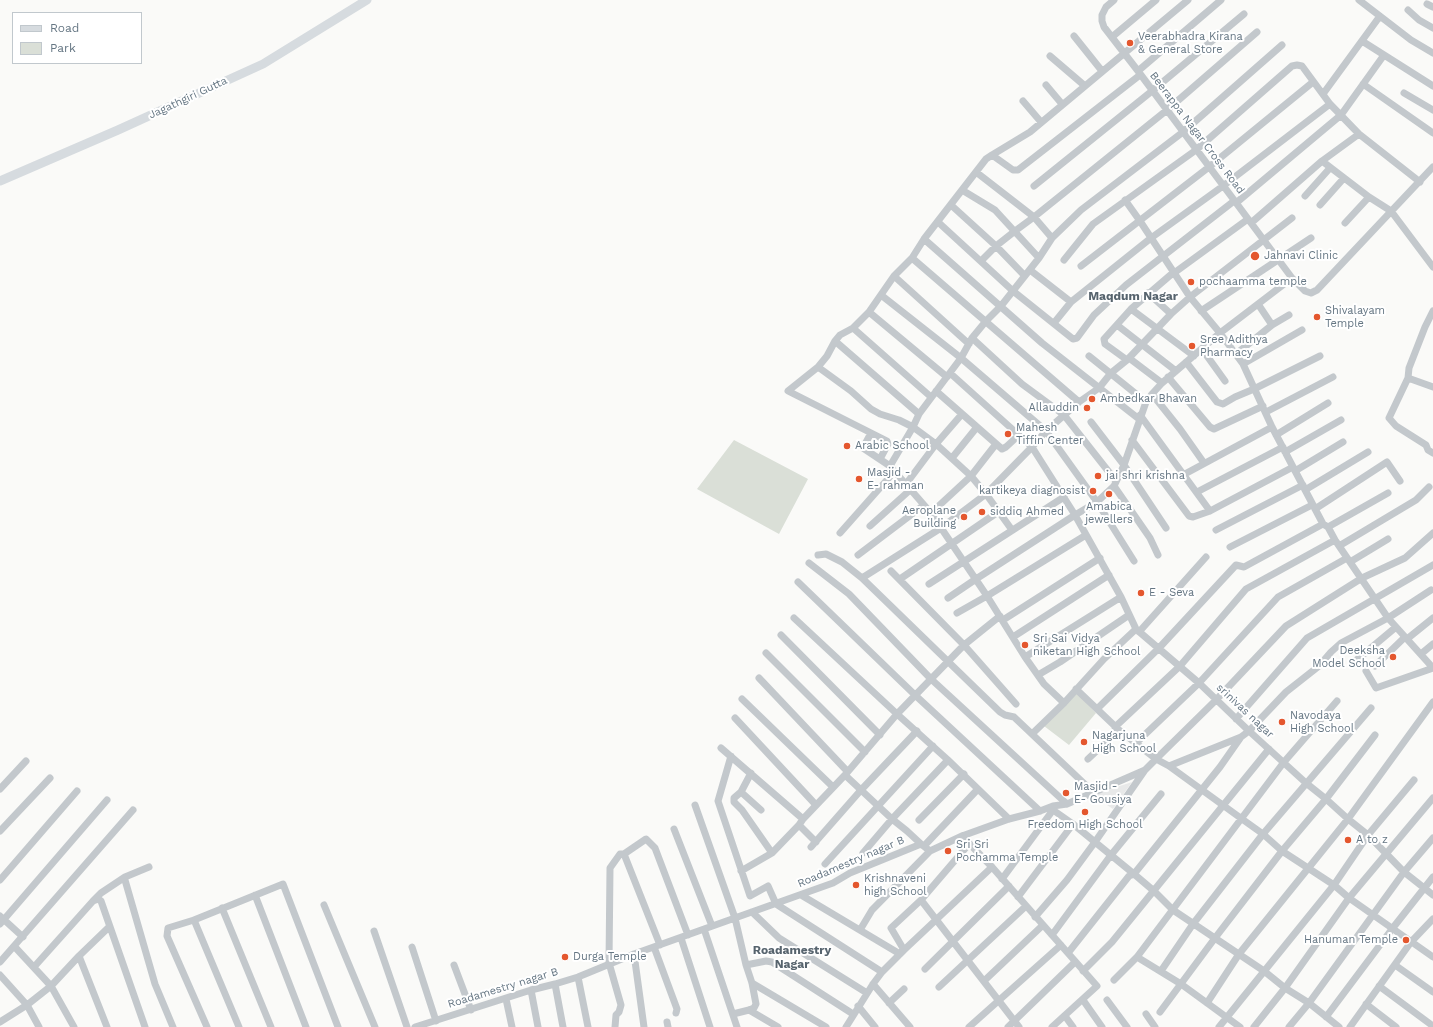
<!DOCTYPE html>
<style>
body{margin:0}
#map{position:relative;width:1433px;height:1027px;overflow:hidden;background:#fafaf8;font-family:"Work Sans",sans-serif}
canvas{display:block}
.legend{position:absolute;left:12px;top:12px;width:130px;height:52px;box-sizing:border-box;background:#fff;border:1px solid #c1c8cd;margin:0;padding:5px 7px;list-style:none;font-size:12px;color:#657683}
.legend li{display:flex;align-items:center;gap:8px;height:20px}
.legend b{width:20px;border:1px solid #c1c8cd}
</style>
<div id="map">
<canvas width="1433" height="1027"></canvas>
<ul class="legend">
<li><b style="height:5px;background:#d6dbdf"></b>Road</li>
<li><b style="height:11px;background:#dadfd7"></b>Park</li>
</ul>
</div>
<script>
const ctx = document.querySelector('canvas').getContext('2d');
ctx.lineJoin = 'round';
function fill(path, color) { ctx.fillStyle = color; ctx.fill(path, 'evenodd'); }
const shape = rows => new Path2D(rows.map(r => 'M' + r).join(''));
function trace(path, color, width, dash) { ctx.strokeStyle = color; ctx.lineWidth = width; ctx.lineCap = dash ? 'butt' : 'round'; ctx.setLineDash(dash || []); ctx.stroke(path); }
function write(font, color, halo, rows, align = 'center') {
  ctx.font = font + ' "Work Sans",sans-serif'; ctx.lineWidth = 4; ctx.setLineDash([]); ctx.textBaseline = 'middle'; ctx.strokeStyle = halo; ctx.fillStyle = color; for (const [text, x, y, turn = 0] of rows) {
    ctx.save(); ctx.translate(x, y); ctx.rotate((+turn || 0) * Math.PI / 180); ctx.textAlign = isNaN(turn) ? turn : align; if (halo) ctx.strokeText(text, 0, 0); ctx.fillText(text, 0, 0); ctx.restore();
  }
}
const built = shape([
 [1132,782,1113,809,1092,795]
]);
const green = shape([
 [734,440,808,479,779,534,697,489],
 [1076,692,1096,713,1069,745,1044,726]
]);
const street = shape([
 [1114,0,1106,7,1102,15,1102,21,1104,27,1138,71,1292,278],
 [1359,0,1411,40,1433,53],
 [1427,4,1433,7],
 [1408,10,1419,20,1433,28],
 [1074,36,1102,71],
 [1112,37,1156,0],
 [1362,41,1433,86],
 [1050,56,1085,86],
 [1138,71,1221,0],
 [1363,84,1433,133],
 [1046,85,1062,104],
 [1404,93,1433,110],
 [1323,94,1380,16],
 [1023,101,1041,122],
 [992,155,1013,170,1018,170,1140,75],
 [1322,161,1369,197,1391,211,1433,267],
 [976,172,1034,217,1052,238,1081,210,1183,132,1282,45],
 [1034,186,1152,91,1244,14],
 [962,190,995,210,1039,258],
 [1305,196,1330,168],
 [1125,200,1140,221,1190,297,1220,333,1243,364,1272,427,1323,524,1328,527,1335,540,1388,618,1433,668],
 [1236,203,1341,115,1384,55],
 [951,205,996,246,1024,275],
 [1320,205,1344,178],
 [938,222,1013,291,1073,339,1077,338,1094,315,1126,285,1234,201],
 [1251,223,1322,161,1359,134],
 [1345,223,1369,197],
 [1052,238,1039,258,1001,306,986,321,972,338,961,358,919,414,913,427,890,466,931,513,987,596,1025,657,1044,684,1064,703],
 [924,239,1042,343,1139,419],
 [912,258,1079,402],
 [1064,260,1093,224,1196,150,1292,66,1297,65,1302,66,1330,104,1359,134,1420,182],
 [981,261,996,246,1015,231,1034,217,1167,110,1257,32],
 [1081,266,1209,167,1313,82],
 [1030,270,1071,302,1151,238,1223,186,1330,104],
 [1174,273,1248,219],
 [894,276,969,344],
 [1148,293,1171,314],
 [881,295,961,358,1046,431,1097,502,1134,561],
 [1131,309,1194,356],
 [1201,311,1311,238],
 [1433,311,1425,327,1409,368,1408,378,1433,387],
 [869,312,947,377],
 [1054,323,1071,302],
 [1117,325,1176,371],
 [1272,325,1289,315],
 [853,328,931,397],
 [972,338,1022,384,1064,415,1116,481],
 [835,341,919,414],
 [1202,349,1225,381],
 [1236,354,1272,325,1258,304],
 [1089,356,1146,402],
 [1129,358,1162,383],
 [1127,360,1105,344,1104,339,1131,309,1174,272],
 [1186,362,1217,402,1223,404,1235,397,1254,389,1320,356],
 [1243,364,1302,330],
 [818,367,851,391,871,409,880,414,899,420,913,427,936,444,971,476,986,494,1012,530],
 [950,373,1032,447,1075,515,1097,502,1114,486,1124,465,1146,402,1152,394,1162,383,1220,333,1292,278,1305,291,1311,293,1317,290,1433,167],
 [1168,377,1210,427,1214,429,1263,406],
 [1408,378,1389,418,1396,426,1426,445,1428,450,1433,453],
 [936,391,1002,449,1006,447,1019,435],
 [1152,394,1180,429,1204,463],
 [1266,412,1333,377],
 [1140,415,1210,511],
 [1091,422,1124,465,1166,528],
 [871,433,863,448,890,466],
 [1276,435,1328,403],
 [1132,440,1189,516,1193,517,1210,511,1293,467],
 [1285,452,1341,420],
 [952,458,977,427],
 [880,459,888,444,887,441,788,391,818,367,827,356,835,341,840,335,853,328,869,312,894,276,912,258,924,239,986,159,992,155,1030,132,1188,0],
 [1295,471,1343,442],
 [1183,475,1272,427],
 [906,484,936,444,962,414],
 [1114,486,1150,538,1158,555],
 [1305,490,1368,452],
 [1197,492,1283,447],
 [1315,509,1387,462,1400,481],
 [931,513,971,476,996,444],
 [870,526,910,490],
 [1328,527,1388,493],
 [1216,530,1303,485],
 [840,533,894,472],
 [1339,546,1416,500,1429,487],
 [1230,547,1312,505],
 [818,555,826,554,842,562,862,578,1000,712,1005,715,1014,717,1093,792],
 [858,555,924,505],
 [1350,562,1388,539],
 [809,563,849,594,931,679,1067,804],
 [891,571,964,645,1016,704],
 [862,578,941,528,986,494,1032,447,1046,431,1079,402,1099,388,1111,373,1127,360,1171,314,1190,297,1292,218],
 [900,579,998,512],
 [798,582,915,695,1040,811],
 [929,584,1064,497],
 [948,598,976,579,1075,515,1121,597,1136,629,1199,683,1249,731,1306,783,1326,799,1348,819,1368,835,1404,872,1433,895],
 [957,613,987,596,1086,535],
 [794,618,897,714,948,760,1009,819],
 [1003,620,1100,558],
 [1139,632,1206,557],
 [781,635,880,735],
 [1013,637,1109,575],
 [1407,639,1433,618],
 [766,653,865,752],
 [1421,654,1433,644],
 [1025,657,1121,597],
 [1353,663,1396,627],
 [1375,666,1405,637],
 [1366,671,1376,688,1433,668],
 [1038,675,1060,662,1129,615],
 [759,678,847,771],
 [1076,689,1119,730,1156,759,1216,700,1286,626,1362,578,1405,558,1433,533],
 [742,699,833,787],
 [1097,709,1159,648,1236,565,1244,567,1323,524],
 [735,718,816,805],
 [1236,719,1307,638,1433,565],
 [1115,727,1180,666,1246,589,1335,540],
 [1032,734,1064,703,1104,659,1136,629],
 [1135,744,1199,683,1278,597,1347,558],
 [721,748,803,819],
 [731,756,718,801,750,896,768,886,776,904,882,972],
 [1088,759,1119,730],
 [1169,766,1242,819,1263,834,1282,851,1334,885,1349,898,1433,957],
 [751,773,741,792,734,798,734,802,742,810,772,853,799,825,803,819,845,775,897,714,964,645,1000,616],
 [845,775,892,819,907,831,921,844],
 [0,789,26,761],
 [741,792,761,810],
 [695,805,735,918,746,965],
 [1053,806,1053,810,1073,824,1134,874,1154,891,1173,910,1264,971,1285,988,1309,1003,1339,1027],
 [919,820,964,774],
 [799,825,816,842],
 [674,829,712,926],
 [0,831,50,778],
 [962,836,992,867,1097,986,1052,1027],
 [924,846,978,789],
 [811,847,861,790,917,731],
 [863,853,892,819,948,760],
 [624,854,660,945],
 [825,864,933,746],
 [149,867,125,877,125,880,155,984,173,1027],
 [741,871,772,853],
 [1002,879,1053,810],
 [0,880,77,791],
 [255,895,306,1027],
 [801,895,900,954],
 [1018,897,1073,824],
 [921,900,1019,1027],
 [93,901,101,893,125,877],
 [324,905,375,1027],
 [222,908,271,1027],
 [752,912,779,938,867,993],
 [0,916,23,937],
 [1035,917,1067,880,1095,842,1145,770],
 [194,920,239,1027],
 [0,924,107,800],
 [704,929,737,1027],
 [860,930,872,910,930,851],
 [374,931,407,1027],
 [1052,935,1111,855,1161,794],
 [681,938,710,1027],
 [14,946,51,986,74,1027],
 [412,947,436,1021],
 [654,947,677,1009,676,1013],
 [904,950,992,867],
 [1068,953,1129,876,1134,874,1220,767,1241,737],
 [634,954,644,1027],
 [79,956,107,1027],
 [1137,957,1181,984,1240,1027],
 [0,962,133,810],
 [454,965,471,1010],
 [1395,965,1433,992],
 [34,967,93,901,98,899,101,901,145,1027],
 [925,969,1009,886],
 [1083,971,1112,942,1269,749],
 [1161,971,1193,924,1263,834,1371,708],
 [0,975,27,1005,39,1027],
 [578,977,588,1027],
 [1114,980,1137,957,1284,762,1337,701],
 [984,981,1043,925],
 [752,983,826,1027],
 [555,984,563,1027],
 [873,984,910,1027],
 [1379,986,1433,1026],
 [939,987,1026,906],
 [531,990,538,1027],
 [506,999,512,1027],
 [1083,1000,1102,1027],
 [1107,1000,1127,1027],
 [889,1003,904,989],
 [1207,1003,1239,954,1348,819,1433,702],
 [1366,1004,1396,1027],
 [858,1006,875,1027],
 [749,1010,778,1027],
 [1160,1012,1215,938,1282,851,1326,799,1375,735],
 [733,1014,749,1010,754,1008,756,1004,752,983,746,965,766,961,772,962,853,1014],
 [1146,1014,1155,1027],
 [1065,1016,1073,1027],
 [1326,1017,1392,929,1433,877],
 [0,1022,27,1005,51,986,79,956,109,927],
 [667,1022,668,1027],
 [207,1027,167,936,168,928,194,920,283,884,338,1027],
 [415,1027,531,990,555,984,578,977,634,954,833,883,850,873,921,844,930,851,962,836,1009,819,1040,811,1053,806,1067,804,1145,770,1156,759,1169,766,1241,737,1249,731,1286,692,1319,666,1331,652,1341,643,1388,618,1431,590],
 [615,1027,616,1015,619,1012,621,1005,609,963,610,868,620,854,624,854,646,839,655,848,688,935],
 [846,1027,873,984,882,972,904,950,891,928,921,900,969,844],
 [969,1027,1061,945],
 [1008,1027,1075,962],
 [1219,1027,1334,885,1368,835,1414,780],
 [1254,1027,1285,988,1349,898,1433,798],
 [1289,1027,1309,1003,1404,872,1433,838],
 [1350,1027,1411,942,1433,919]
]);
const secondary = shape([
 [0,181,118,130,263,64,367,0]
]);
const markers = [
 [1130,43,4,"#e4572e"],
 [1255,256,5,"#e4572e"],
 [1191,282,4,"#e4572e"],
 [1317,317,4,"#e4572e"],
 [1192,346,4,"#e4572e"],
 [1092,399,4,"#e4572e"],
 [1087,408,4,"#e4572e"],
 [1008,434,4,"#e4572e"],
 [847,446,4,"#e4572e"],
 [1098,476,4,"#e4572e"],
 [859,479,4,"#e4572e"],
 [1093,491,4,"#e4572e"],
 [1109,494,4,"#e4572e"],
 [982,512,4,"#e4572e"],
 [964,517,4,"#e4572e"],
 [1141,593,4,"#e4572e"],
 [1025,645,4,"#e4572e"],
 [1393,657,4,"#e4572e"],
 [1282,722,4,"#e4572e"],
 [1084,742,4,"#e4572e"],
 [1066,793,4,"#e4572e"],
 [1085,812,4,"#e4572e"],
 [1348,840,4,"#e4572e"],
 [948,851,4,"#e4572e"],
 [856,885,4,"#e4572e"],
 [1406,940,4,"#e4572e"],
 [565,957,4,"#e4572e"]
];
const poiNames = [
 ["Veerabhadra Kirana",1138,37],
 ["& General Store",1138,50],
 ["Jahnavi Clinic",1264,256],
 ["pochaamma temple",1199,282],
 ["Shivalayam",1325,311],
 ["Temple",1325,324],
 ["Sree Adithya",1200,340],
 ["Pharmacy",1200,353],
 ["Ambedkar Bhavan",1100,399],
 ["Allauddin",1079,408,"right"],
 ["Mahesh",1016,428],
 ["Tiffin Center",1016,441],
 ["Arabic School",855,446],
 ["Masjid -",867,473],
 ["E- rahman",867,486],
 ["jai shri krishna",1106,476],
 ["kartikeya diagnosist",1085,491,"right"],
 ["Amabica",1109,507,"center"],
 ["jewellers",1109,520,"center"],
 ["Aeroplane",956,511,"right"],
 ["Building",956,524,"right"],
 ["siddiq Ahmed",990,512],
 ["E - Seva",1149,593],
 ["Sri Sai Vidya",1033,639],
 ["niketan High School",1033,652],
 ["Deeksha",1385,651,"right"],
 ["Model School",1385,664,"right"],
 ["Navodaya",1290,716],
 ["High School",1290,729],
 ["Nagarjuna",1092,736],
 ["High School",1092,749],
 ["Masjid -",1074,787],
 ["E- Gousiya",1074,800],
 ["Freedom High School",1085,825,"center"],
 ["A to z",1356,840],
 ["Sri Sri",956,845],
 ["Pochamma Temple",956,858],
 ["Krishnaveni",864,879],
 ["high School",864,892],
 ["Hanuman Temple",1398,940,"right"],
 ["Durga Temple",573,957]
];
const streetNames = [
 ["Jagathgiri Gutta",188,98,-25],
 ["Beerappa Nagar Cross Road",1197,133,53],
 ["srinivas nagar",1245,711,43],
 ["Roadamestry nagar B",851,862,-23],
 ["Roadamestry nagar B",503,988,-17]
];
const neighbourhoodNames = [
 ["Maqdum Nagar",1133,296],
 ["Roadamestry",792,950],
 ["Nagar",792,964]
];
fill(built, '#e8e9e9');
fill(green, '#dadfd7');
trace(street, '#c3c8cc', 7);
trace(secondary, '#d6dbdf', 9);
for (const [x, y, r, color] of markers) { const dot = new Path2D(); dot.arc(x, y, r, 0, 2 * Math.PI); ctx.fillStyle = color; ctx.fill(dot); trace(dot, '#fff', 1.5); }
write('11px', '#657683', '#fff', poiNames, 'left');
write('11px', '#657683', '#fff', streetNames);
write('bold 12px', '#57646e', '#fff', neighbourhoodNames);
</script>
